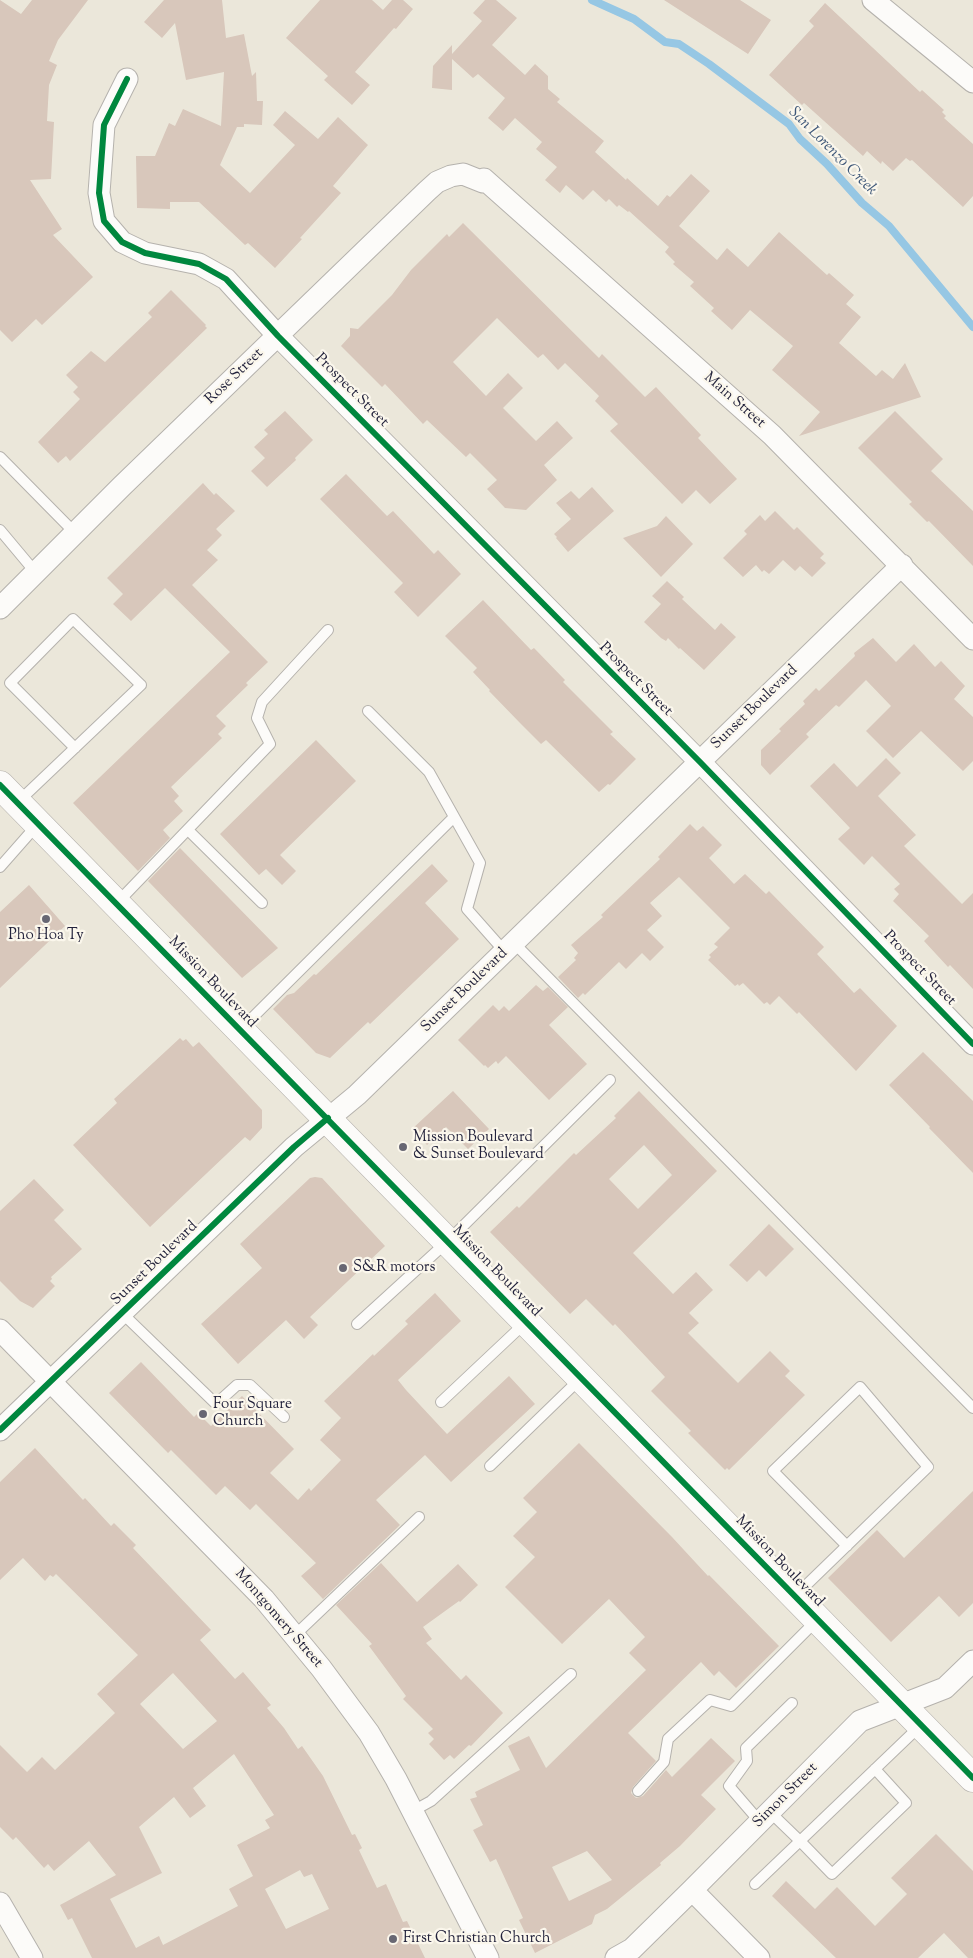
<!DOCTYPE html>
<style>
body{margin:0}
canvas{display:block;background:#ebe7da}
</style>
<canvas width="973" height="1958"></canvas>
<script>
const ctx = document.querySelector('canvas').getContext('2d');
ctx.lineJoin = 'round';
const shape = rows => new Path2D(rows.map(r => 'M' + r).join(''));
function trace(path, color, width, dash) { ctx.strokeStyle = color; ctx.lineWidth = width; ctx.lineCap = dash ? 'butt' : 'round'; ctx.setLineDash(dash || []); ctx.stroke(path); }
function fill(path, color) { ctx.fillStyle = color; ctx.fill(path, 'evenodd'); }
function write(font, color, halo, rows, align = 'center') {
  ctx.font = font + ' "Sorts Mill Goudy",serif'; ctx.lineWidth = 4.5; ctx.setLineDash([]); ctx.textBaseline = 'middle'; ctx.strokeStyle = halo; ctx.fillStyle = color; for (const [text, x, y, turn = 0] of rows) {
    ctx.save(); ctx.translate(x, y); ctx.rotate((+turn || 0) * Math.PI / 180); ctx.textAlign = isNaN(turn) ? turn : align; if (halo) ctx.strokeText(text, 0, 0); ctx.fillText(text, 0, 0); ctx.restore();
  }
}
const stream = shape([
 [592,0,634,19,665,42,679,44,709,64,789,124,800,139,827,164,862,203,889,226,973,327]
]);
const building = shape([
 [0,0,21,14,32,0,88,0,58,40,49,61,57,65,49,85,47,121,54,122,51,179,30,180,62,229,53,235,93,277,42,325,36,319,12,342,0,330],
 [164,0,222,0,226,38,244,34,252,76,256,72,257,101,263,101,262,125,244,124,244,127,237,127,220,165,250,193,295,145,273,125,285,111,318,139,338,117,368,145,333,186,341,193,300,238,302,239,275,268,248,243,245,245,199,202,170,202,170,209,137,208,136,156,155,156,169,123,175,126,183,109,221,126,224,72,186,80,175,23,162,38,144,22],
 [320,0,372,0,383,10,392,0,403,0,413,9,396,29,394,28,355,72,370,85,352,105,324,80,328,76,286,38],
 [485,0,496,0,517,18,492,45,525,75,535,64,548,76,548,89,560,99,557,102,604,141,595,152,626,180,627,178,658,206,667,195,670,197,691,174,710,191,679,226,717,260,727,248,748,267,779,232,827,275,829,273,854,295,846,304,861,317,839,343,876,376,882,370,893,379,905,363,921,397,799,436,820,412,772,370,793,346,750,310,732,330,711,311,714,308,690,286,694,282,673,264,675,262,665,252,669,247,629,211,628,212,619,205,617,207,609,199,606,202,593,190,583,200,566,185,560,193,545,180,557,167,536,149,542,142,515,118,503,131,488,118,505,98,478,74,473,78,452,59,452,90,432,88,433,66,452,45,452,54,482,21,473,13],
 [664,0,740,0,771,20,748,54],
 [825,3,920,92,922,90,944,110,942,112,946,116,944,118,973,144,973,196,963,207,912,160,910,161,906,158,893,171,882,161,881,164,867,151,863,156,804,103,802,105,769,75,814,26,809,21],
 [463,223,599,358,602,354,645,397,656,387,701,435,698,438,737,479,710,504,696,490,682,504,610,431,618,424,595,401,599,396,565,363,558,370,543,354,538,358,497,318,453,362,486,396,508,373,523,388,503,408,536,441,557,421,573,438,544,465,557,480,526,510,505,508,487,489,497,480,470,453,466,457,427,420,423,424,385,384,382,387,341,346,350,336,350,328,358,329,392,295,411,270,447,234,449,237],
 [171,290,206,325,205,326,207,328,70,461,66,456,58,463,38,442,80,399,73,392,78,387,66,375,91,351,105,362,152,317,148,313],
 [285,411,313,440,295,458,296,460,267,487,251,471,265,458,254,447,268,434,264,430],
 [895,411,943,459,931,471,973,511,973,566,929,521,927,522,909,504,912,502,858,448],
 [346,474,387,516,393,511,434,554,438,550,461,574,418,617,394,592,403,583,320,499],
 [203,483,214,495,216,493,235,511,216,529,222,535,207,550,218,560,192,585,268,662,246,683,248,685,216,716,226,726,218,734,222,738,171,787,179,796,174,801,183,811,163,830,170,838,138,871,73,803,230,652,165,588,131,621,113,604,123,594,107,578],
 [592,487,614,511,568,552,556,538,557,537,554,534,571,519,556,503,571,491,579,499],
 [775,511,794,530,797,527,824,554,820,558,826,563,812,577,800,566,795,571,783,560,769,574,764,570,762,572,756,565,743,577,723,558,747,534,744,531,760,515,765,521],
 [666,516,693,544,661,577,623,538,657,526],
 [667,581,684,597,682,599,715,630,721,623,736,637,704,670,680,648,679,649,668,638,666,641,661,638,644,622,661,604,652,596],
 [483,600,531,650,534,648,565,680,563,682,613,732,610,734,636,759,610,785,608,784,599,792,546,740,541,744,521,724,489,691,490,690,473,672,477,668,445,636],
 [873,638,896,662,914,644,935,667,941,661,965,686,954,699,973,717,973,761,963,771,921,731,893,758,866,731,891,706,866,680,839,707,836,705,806,734,809,737,770,775,761,765,761,750,781,731,779,729,805,704,803,701,816,688,819,691,855,656,854,653],
 [316,740,356,781,280,855,296,871,282,885,266,869,259,875,220,834],
 [886,758,901,773,878,796,916,835,904,846,962,904,973,893,973,989,950,965,948,967,924,941,929,936,893,901,899,894,894,889,900,884,872,856,864,865,838,839,850,828,810,786,834,763,857,787],
 [690,824,697,831,703,826,722,845,709,858,734,884,745,874,766,894,769,891,824,947,817,954,854,993,860,988,897,1026,856,1071,799,1012,797,1014,779,996,770,1005,767,1002,764,1004,743,983,739,986,738,984,735,986,708,960,711,957,709,955,718,947,714,944,730,928,679,877,650,903,662,916,647,930,664,947,650,961,642,953,626,969,619,962,585,995,583,993,578,998,558,977,576,960,574,958,578,953,571,945,603,917,601,915,660,859,658,857],
 [180,848,278,948,242,978,148,881],
 [432,864,448,881,425,903,459,939,370,1024,368,1022,330,1058,316,1053,273,1009,287,995,294,993,314,974,316,975],
 [29,885,65,926,0,988,0,912],
 [536,985,543,991,548,987,568,1007,549,1025,587,1064,549,1100,506,1056,498,1064,496,1061,488,1068,485,1065,484,1066,458,1040,493,1005,499,1011,504,1006,509,1011],
 [180,1038,183,1041,186,1039,193,1047,199,1042,262,1110,262,1128,250,1141,245,1137,150,1227,73,1145,117,1103,114,1099],
 [923,1052,973,1101,973,1173,929,1128,930,1127,889,1085],
 [453,1091,489,1129,468,1149,446,1127,427,1145,412,1129],
 [639,1091,717,1171,633,1253,673,1294,696,1272,713,1290,689,1313,699,1323,688,1333,738,1383,770,1351,790,1371,785,1376,805,1395,729,1470,727,1468,725,1470,688,1433,691,1431,651,1391,665,1377,615,1324,613,1326,586,1299,570,1314,490,1232,517,1206,519,1208,574,1153,576,1155,616,1118,614,1116],
 [644,1145,672,1175,638,1209,609,1179],
 [315,1177,322,1178,385,1246,310,1317,318,1325,304,1339,286,1320,238,1364,201,1324,262,1268,240,1244,310,1178],
 [34,1179,64,1210,54,1220,82,1249,51,1277,52,1279,50,1281,55,1286,33,1308,20,1301,0,1281,0,1211],
 [769,1224,794,1249,766,1277,759,1270,747,1282,729,1265],
 [435,1293,461,1321,398,1380,406,1390,447,1434,509,1376,535,1404,451,1482,425,1455,376,1500,400,1525,323,1599,301,1576,316,1563,267,1515,256,1504,250,1510,225,1486,216,1495,171,1450,168,1453,109,1393,141,1362,194,1417,198,1413,211,1426,242,1396,294,1449,270,1473,298,1500,309,1488,311,1491,341,1460,320,1440,341,1418,324,1401,373,1354,374,1356,408,1324,405,1321],
 [579,1443,672,1537,708,1576,709,1575,779,1646,736,1688,719,1671,714,1676,701,1662,628,1733,656,1761,633,1787,631,1793,636,1798,643,1796,666,1770,672,1777,711,1738,735,1761,701,1795,716,1809,680,1846,660,1863,661,1865,607,1909,595,1915,592,1924,535,1953,519,1920,523,1918,496,1859,490,1862,473,1830,483,1825,470,1799,477,1797,475,1792,520,1770,508,1746,529,1736,546,1768,646,1670,629,1653,645,1637,609,1599,562,1644,505,1587,535,1557,513,1536,537,1512,523,1498],
 [587,1851,612,1880,569,1901,552,1867],
 [35,1448,83,1500,85,1498,111,1526,114,1523,136,1545,133,1548,211,1630,200,1640,235,1679,243,1672,271,1705,267,1708,284,1728,298,1749,302,1746,323,1776,352,1835,355,1834,362,1848,359,1850,377,1888,386,1884,403,1922,407,1921,425,1958,92,1958,72,1918,68,1920,60,1905,116,1875,89,1841,54,1871,48,1864,44,1868,16,1837,13,1840,0,1827,0,1745,27,1772,42,1757,55,1770,115,1713,97,1694,138,1655,56,1574,53,1577,50,1575,45,1581,23,1558,0,1580,0,1482],
 [173,1673,217,1721,183,1749,140,1704],
 [234,1754,274,1815,265,1820,270,1828,237,1845,253,1876,229,1889,238,1906,163,1945,159,1936,136,1948,110,1899,162,1873,139,1827,174,1797,190,1818,206,1806,193,1788],
 [300,1870,304,1877,312,1874,329,1909,286,1929,265,1889],
 [973,1491,973,1603,959,1617,939,1596,891,1642,828,1578,877,1530,904,1558],
 [381,1563,417,1602,458,1564,478,1585,460,1602,459,1601,423,1627,432,1639,426,1643,461,1680,466,1675,503,1713,471,1746,469,1745,454,1759,450,1755,444,1760,429,1744,434,1739,428,1733,433,1729,403,1699,406,1696,369,1646,372,1644,336,1605],
 [936,1834,973,1871,973,1958,968,1958,944,1933,918,1958,836,1958,772,1896,786,1881,815,1909,837,1887,875,1926,907,1894,891,1878]
]);
const service = shape([
 [0,457,75,533],
 [0,530,36,573],
 [368,711,429,772,480,863,467,909,505,952],
 [18,802,141,685,73,619,10,683,75,748],
 [188,830,262,903],
 [0,867,37,825],
 [117,903,270,744,257,718,262,702,328,630],
 [514,943,973,1408],
 [241,1029,454,817],
 [122,1313,216,1404,237,1385,250,1385,284,1417],
 [357,1324,448,1241,610,1080],
 [441,1402,526,1322],
 [490,1466,581,1378],
 [796,1595,928,1467,860,1387,773,1471,847,1546],
 [294,1636,419,1517],
 [638,1791,664,1762,668,1739,710,1700,731,1706,817,1620],
 [413,1811,431,1801,571,1674],
 [770,1812,800,1841,921,1725],
 [760,1822,729,1786,747,1761,746,1748,792,1703],
 [755,1884,800,1841,832,1874,906,1803,875,1769]
]);
const minor = shape([
 [873,0,973,82],
 [127,79,104,125,99,193,104,221,122,242,145,253,199,264,226,279,278,336,700,762,973,1044],
 [0,608,122,486,427,191,437,182,451,176,463,174,483,182,484,179,772,435,973,639],
 [0,1330,264,1599,321,1668,369,1733,396,1779,488,1958],
 [0,1430,294,1147,357,1095,902,565],
 [692,1890,759,1958],
 [0,1903,32,1958],
 [616,1958,632,1949,692,1890,860,1721,945,1688,973,1661]
]);
const primary = shape([
 [0,785,973,1778]
]);
const cycleway = shape([
 [127,79,104,125,99,193,104,221,122,242,145,253,199,264,226,279,278,336,700,762,973,1044],
 [0,785,973,1778],
 [0,1430,294,1147,328,1118]
]);
const markers = [
 [46,919,5,"#686773"],
 [403,1147,5,"#686773"],
 [343,1268,5,"#686773"],
 [203,1414,5,"#686773"],
 [393,1939,5,"#686773"]
];
const streetNames = [
 ["Rose Street",235,377,-44],
 ["Prospect Street",351,391,45],
 ["Main Street",734,401,41],
 ["Prospect Street",635,680,45],
 ["Sunset Boulevard",755,708,-44],
 ["Prospect Street",919,969,46],
 ["Mission Boulevard",212,983,46],
 ["Sunset Boulevard",465,991,-44],
 ["Sunset Boulevard",155,1264,-44],
 ["Mission Boulevard",496,1272,46],
 ["Mission Boulevard",779,1562,46],
 ["Montgomery Street",278,1619,49],
 ["Simon Street",786,1796,-45]
];
const poiNames = [
 ["Pho Hoa Ty",46,936,"center"],
 ["Mission Boulevard",413,1138],
 ["& Sunset Boulevard",413,1155],
 ["S&R motors",353,1268],
 ["Four Square",213,1405],
 ["Church",213,1422],
 ["First Christian Church",403,1939]
];
const waterNames = [
 ["San Lorenzo Creek",832,152,45]
];
trace(stream, '#96c7e4', 8);
fill(building, '#d8c7bb');
trace(service, '#b5b2ad', 12);
trace(minor, '#b5b2ad', 23);
trace(primary, '#b5b2ad', 29);
trace(service, '#fcfbf9', 10);
trace(minor, '#fcfbf9', 21);
trace(primary, '#fcfbf9', 28);
trace(cycleway, '#00873e', 6);
for (const [x, y, r, color] of markers) { const dot = new Path2D(); dot.arc(x, y, r, 0, 2 * Math.PI); ctx.fillStyle = color; ctx.fill(dot); trace(dot, '#fbf7ec', 2); }
write('15px', '#22223b', '#fbf7ec', streetNames);
write('15px', '#22223b', '#fbf7ec', poiNames, 'left');
write('italic 16px', '#3e5778', '#fbf7ec', waterNames);
</script>
